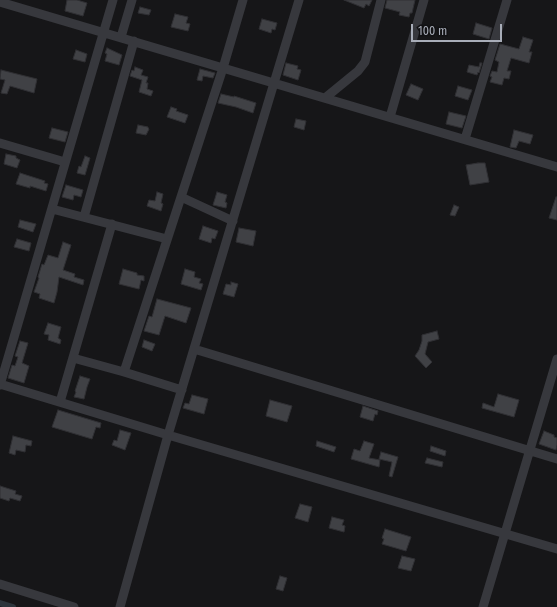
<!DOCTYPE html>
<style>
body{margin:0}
#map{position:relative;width:557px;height:607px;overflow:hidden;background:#161618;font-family:"Fira Sans Condensed",sans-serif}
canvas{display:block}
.scale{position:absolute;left:411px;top:24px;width:91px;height:18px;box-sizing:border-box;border:2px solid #a8adb8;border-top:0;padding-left:5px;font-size:12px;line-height:14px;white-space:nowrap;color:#a8adb8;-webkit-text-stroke:3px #111113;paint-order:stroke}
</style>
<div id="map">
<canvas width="557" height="607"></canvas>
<div class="scale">100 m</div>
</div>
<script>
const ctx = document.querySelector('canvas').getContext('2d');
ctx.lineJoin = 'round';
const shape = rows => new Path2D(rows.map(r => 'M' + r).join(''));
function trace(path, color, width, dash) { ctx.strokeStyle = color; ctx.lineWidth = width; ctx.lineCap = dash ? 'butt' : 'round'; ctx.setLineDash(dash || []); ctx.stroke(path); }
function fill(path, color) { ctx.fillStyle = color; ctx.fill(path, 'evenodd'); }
const canal = shape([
 [0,603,13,607]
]);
const building = shape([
 [67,0,77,0,87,3,83,16,65,11,67,0],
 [344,0,372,0,369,6,366,4,364,8,344,0],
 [387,0,415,0,412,13,410,13,409,17,399,15,400,12,385,8,387,0],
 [140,7,151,10,149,15,138,13,140,7],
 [175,14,188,17,186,23,190,24,188,31,171,27,175,14],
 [262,19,277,23,275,30,272,29,271,33,259,29,262,19],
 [476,23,492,28,489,39,473,34,476,23],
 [523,37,533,40,529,52,532,52,529,63,511,58,507,71,511,71,509,79,504,78,502,85,490,82,492,77,490,76,492,71,497,72,499,62,495,60,500,44,519,49,523,37],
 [107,48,122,55,119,65,105,61,107,54,105,53,107,48],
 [76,50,87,54,85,62,73,59,76,50],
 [286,63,298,66,297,69,301,70,298,80,283,75,286,63],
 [480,63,482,63,479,73,478,72,477,75,467,72,469,65,479,67,480,63],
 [135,67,143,70,141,75,148,77,146,83,148,83,147,89,153,91,151,96,139,92,142,80,130,76,132,70,134,71,135,67],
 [200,69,215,73,213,78,203,76,202,81,197,80,200,69],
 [1,70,37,79,34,93,10,86,7,94,1,93,5,80,0,79,1,70],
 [411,84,423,89,418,100,406,95,411,84],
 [458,86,472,90,468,100,455,96,458,86],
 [221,94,234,97,234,96,256,103,253,113,236,107,218,103,221,94],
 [171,107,177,109,176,111,188,115,185,123,167,117,171,107],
 [449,112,466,116,462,128,446,124,449,112],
 [296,119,306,121,304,130,294,127,296,119],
 [138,125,148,127,148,128,149,129,146,135,136,133,138,125],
 [52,128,68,132,65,142,49,138,52,128],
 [514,130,533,135,530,144,519,141,516,148,510,147,514,130],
 [6,154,16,156,16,158,20,160,17,168,4,164,6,154],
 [85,156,90,158,85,175,77,173,79,166,81,167,85,156],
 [478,163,485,163,489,182,470,185,466,165,478,163],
 [20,173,45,181,44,183,48,184,46,191,30,186,30,188,16,184,20,173],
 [66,185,83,190,81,197,74,195,73,200,62,197,66,185],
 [157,192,163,194,161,203,163,204,161,211,147,206,149,200,155,201,157,192],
 [217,192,227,195,225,202,227,203,226,208,213,205,217,192],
 [556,197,557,197,557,220,549,218,556,197],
 [454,205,459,207,455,216,450,215,454,205],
 [20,220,36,224,33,232,18,227,20,220],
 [203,226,218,231,215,239,212,238,211,243,199,239,203,226],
 [239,228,256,231,253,246,236,242,239,228],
 [17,239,31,243,29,251,14,247,17,239],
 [63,242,71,245,63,270,75,274,74,277,84,280,83,285,59,277,57,292,54,303,39,298,40,294,34,292,39,278,38,277,42,264,44,265,48,255,58,258,63,242],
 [123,269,137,273,137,275,144,276,144,281,141,280,139,289,119,284,123,269],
 [185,269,195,272,194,277,201,279,199,283,203,284,201,290,181,284,185,269],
 [231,282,238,284,234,297,223,294,226,284,231,285,231,282],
 [157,299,191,308,186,323,165,316,159,335,144,331,149,316,152,317,157,299],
 [48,323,61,327,58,338,61,340,60,344,48,340,49,335,44,334,48,323],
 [437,331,439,339,428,342,425,354,432,362,426,368,415,356,419,350,422,341,422,335,437,331],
 [144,340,155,344,152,351,142,347,144,340],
 [20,341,28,343,22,363,29,366,24,383,8,378,12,365,15,366,18,357,15,356,20,341],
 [80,376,90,379,87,387,84,399,74,397,76,392,75,391,80,376],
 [498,394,519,400,514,417,482,408,483,403,494,407,498,394],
 [192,395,208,399,204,414,183,408,185,403,189,404,192,395],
 [270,400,292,406,287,422,266,416,270,400],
 [363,406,378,411,377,415,375,414,373,421,360,417,363,406],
 [58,410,101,423,100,428,96,427,92,439,52,427,58,410],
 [120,430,131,433,125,450,112,445,114,440,117,441,120,430],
 [544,431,554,435,554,437,557,438,557,445,556,450,539,444,544,431],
 [13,436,32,441,31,446,26,445,25,452,16,450,15,455,9,453,13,436],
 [317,441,336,447,334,452,316,446,317,441],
 [364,441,374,444,369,458,380,460,379,467,351,459,354,449,360,451,364,441],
 [431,446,446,451,445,456,430,451,431,446],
 [381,452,398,457,392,477,389,476,392,462,379,459,381,452],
 [427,458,443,462,442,467,425,463,427,458],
 [0,486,16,491,15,494,22,496,20,501,10,498,9,501,0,498,0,486],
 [300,504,312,507,308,522,295,518,300,504],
 [332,517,344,520,342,525,345,526,344,532,329,528,332,517],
 [385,529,411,537,406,551,382,544,384,539,382,538,385,529],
 [402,556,415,559,411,571,398,568,402,556],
 [280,576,287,578,283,591,276,589,280,576]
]);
const minor = shape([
 [0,2,557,167],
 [121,37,132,0],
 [325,98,358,71,365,62,381,0],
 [390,117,424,0],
 [465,139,507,0],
 [0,143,65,162],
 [181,197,233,221],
 [52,209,167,239],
 [84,217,134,41],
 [194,349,557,459],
 [73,358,124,372,182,390],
 [124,372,223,68,243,0],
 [0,384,168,435,557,549],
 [0,385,113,0],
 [60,402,112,224],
 [0,584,74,607],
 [120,607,168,435,299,0],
 [483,607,557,359]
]);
trace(canal, '#2c353c', 6);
fill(building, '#404145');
trace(building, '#303034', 1);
trace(minor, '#37383d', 9);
</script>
